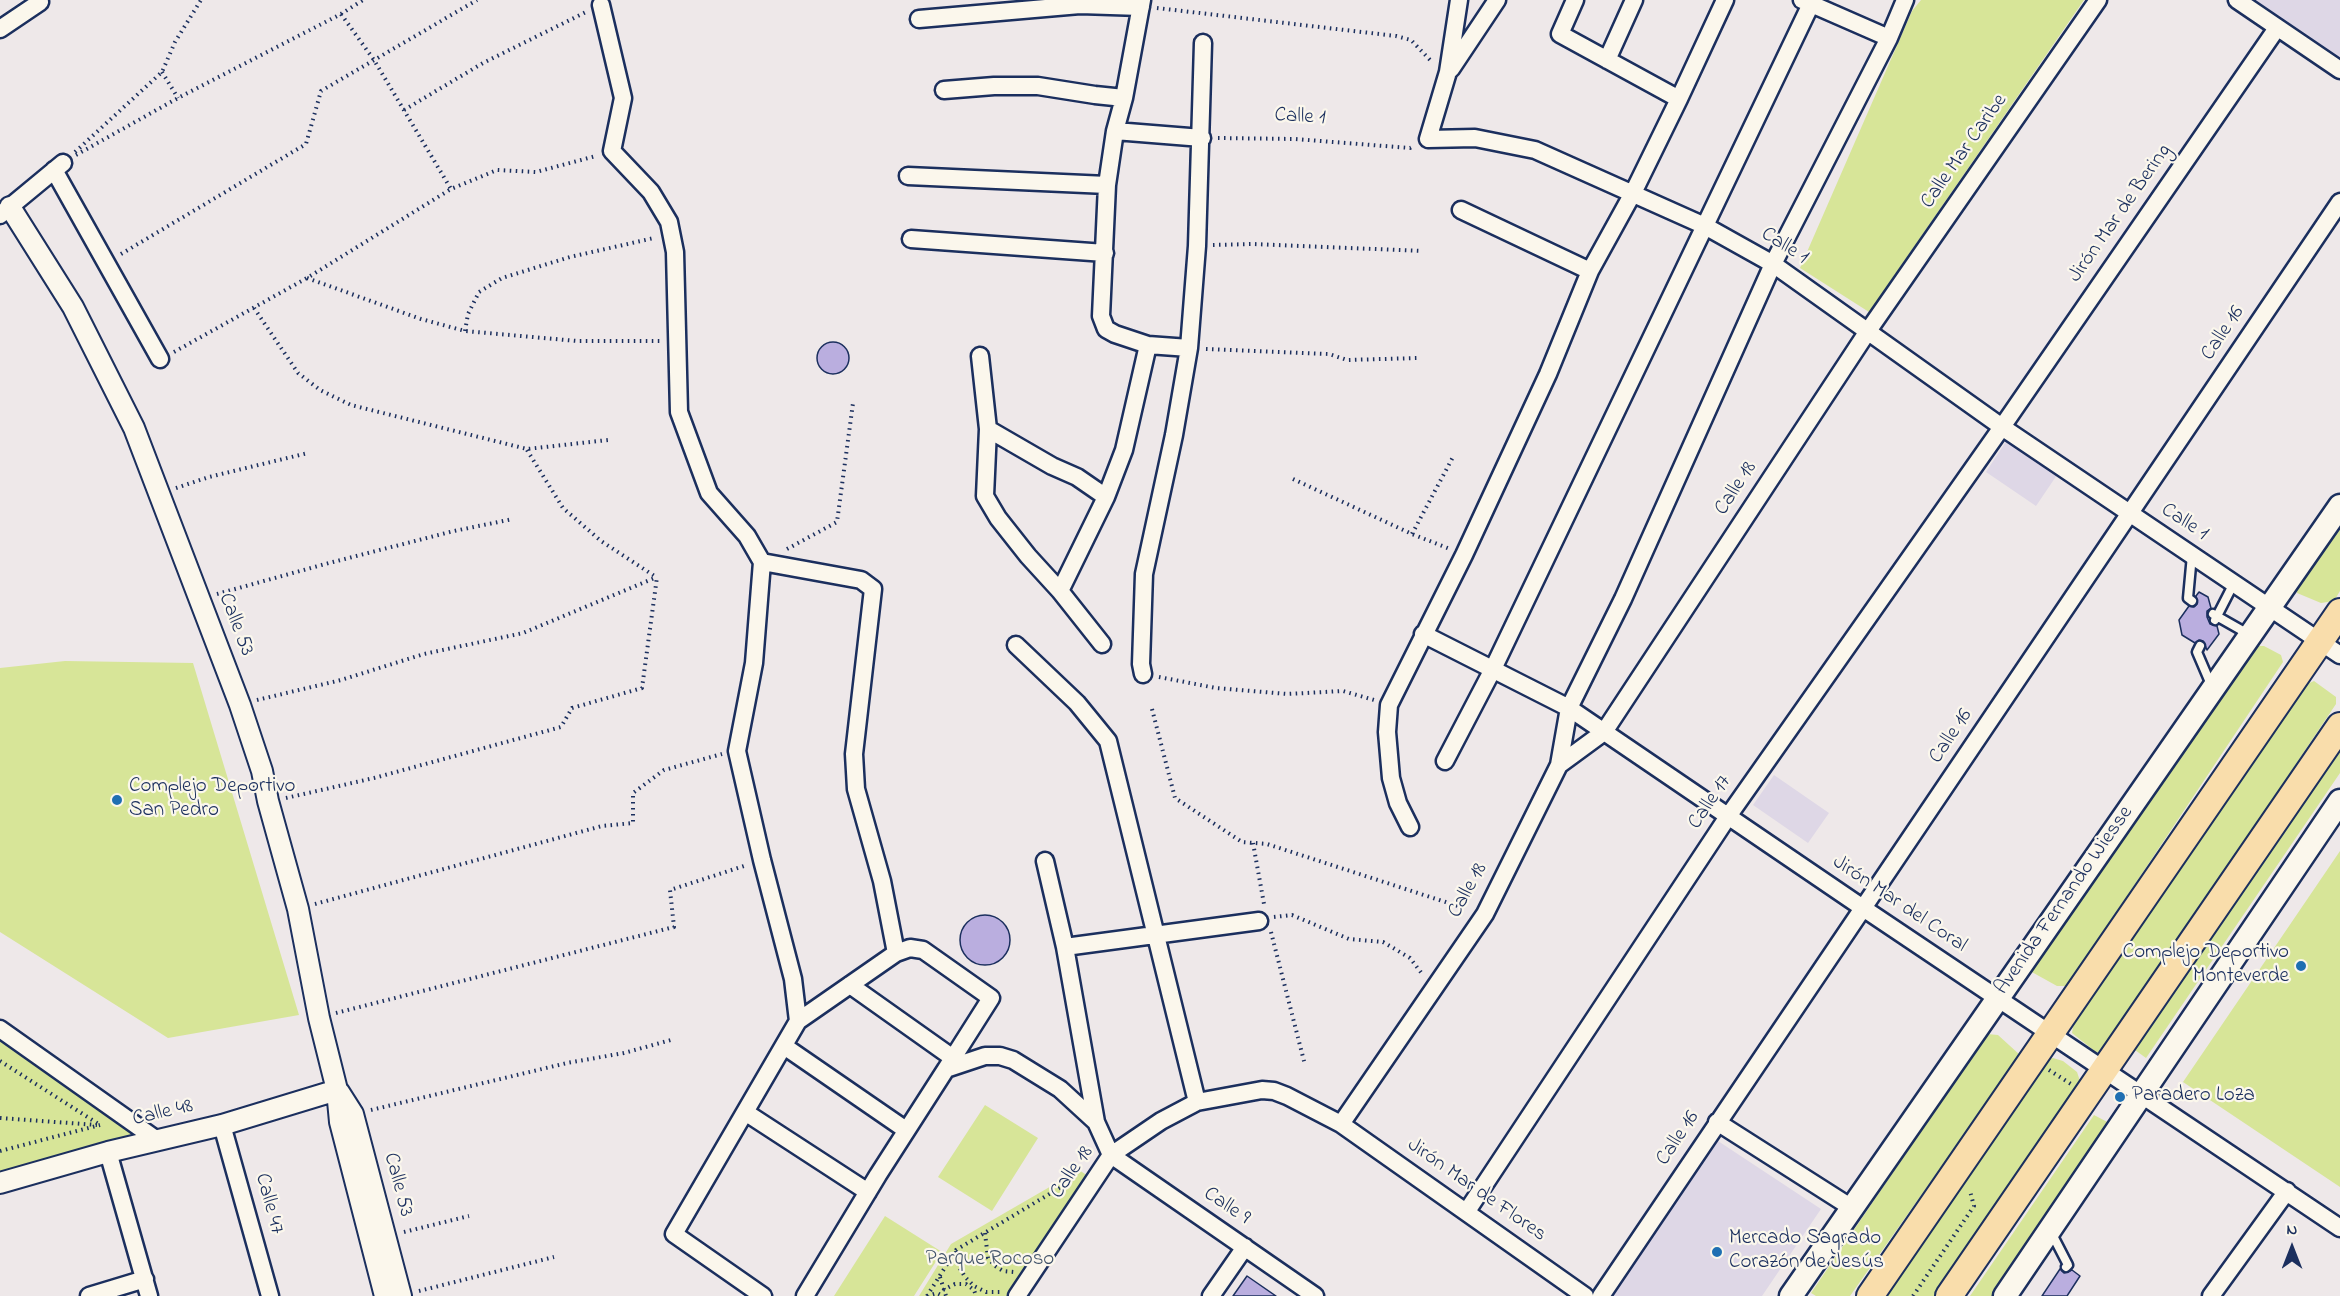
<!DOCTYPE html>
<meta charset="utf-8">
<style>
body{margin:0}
#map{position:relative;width:2340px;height:1296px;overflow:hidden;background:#eee8e9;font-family:"Indie Flower",sans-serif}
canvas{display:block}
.north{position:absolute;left:2262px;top:1218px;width:60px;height:60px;-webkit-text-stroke:4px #fbf7ec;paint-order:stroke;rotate:0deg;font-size:16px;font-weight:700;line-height:24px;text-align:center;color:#1b2f5e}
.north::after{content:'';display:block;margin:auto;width:21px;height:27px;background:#1b2f5e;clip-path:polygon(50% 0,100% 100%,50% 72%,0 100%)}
</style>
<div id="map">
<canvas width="2340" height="1296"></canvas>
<div class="north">N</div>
</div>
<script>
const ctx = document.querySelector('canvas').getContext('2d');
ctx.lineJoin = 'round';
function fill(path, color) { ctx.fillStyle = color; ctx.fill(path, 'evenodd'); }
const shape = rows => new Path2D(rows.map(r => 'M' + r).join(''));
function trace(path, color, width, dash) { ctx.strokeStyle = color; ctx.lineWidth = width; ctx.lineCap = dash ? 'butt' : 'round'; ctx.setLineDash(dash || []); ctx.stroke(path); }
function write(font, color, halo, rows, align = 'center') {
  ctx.font = font + ' "Indie Flower",sans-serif'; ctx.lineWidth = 4.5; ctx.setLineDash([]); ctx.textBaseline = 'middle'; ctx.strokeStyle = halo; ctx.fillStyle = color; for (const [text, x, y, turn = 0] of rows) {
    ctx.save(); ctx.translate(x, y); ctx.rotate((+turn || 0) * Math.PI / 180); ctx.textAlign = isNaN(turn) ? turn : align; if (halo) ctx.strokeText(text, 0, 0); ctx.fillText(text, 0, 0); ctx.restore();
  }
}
const built = shape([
 [2244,0,2340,0,2340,67],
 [2007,440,2057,475,2036,506,1986,472],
 [1774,775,1829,813,1808,843,1753,805],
 [1718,1141,1821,1209,1762,1296,1612,1296]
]);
const green = shape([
 [1921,0,2084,0,1869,312,1800,268,1912,11],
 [2340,521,2340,591,2334,601,2321,603,2297,593,2297,583],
 [2250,646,2264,646,2281,655,2283,662,2067,986,2057,986,2030,971],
 [65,661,193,663,299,1015,168,1038,0,932,0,668],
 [2314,681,2336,697,2336,704,2107,1047,2097,1053,2072,1033,2074,1021,2307,684],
 [2340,749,2340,773,2146,1058,2135,1050],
 [2340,851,2340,1187,2183,1082],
 [1987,1034,1998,1035,2020,1055,1850,1296,1816,1296,1811,1293],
 [0,1041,137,1136,0,1172],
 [2053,1058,2063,1061,2077,1072,2080,1081,2079,1090,1936,1296,1877,1296,2044,1060],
 [985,1105,1038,1138,992,1211,938,1177],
 [2094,1115,2113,1125,1996,1296,1970,1296],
 [1079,1170,1088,1176,1009,1296,919,1296,951,1244],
 [885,1216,942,1252,914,1296,834,1296]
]);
const building = shape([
 '817 358a16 16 0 1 1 32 0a16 16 0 1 1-32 0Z',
 [2199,592,2208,597,2211,608,2207,611,2207,617,2210,624,2217,626,2219,634,2207,650,2203,641,2199,640,2195,643,2182,635,2179,620,2189,606,2194,607,2197,604,2196,596,2199,592],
 '960 940a25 25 0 1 1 50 0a25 25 0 1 1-50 0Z',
 [2060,1269,2064,1273,2072,1270,2080,1276,2067,1296,2042,1296,2060,1269],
 [1247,1276,1276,1296,1233,1296,1247,1276]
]);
const path = shape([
 [1157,8,1396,36,1411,40,1432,62],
 [341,14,374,60,451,189],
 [162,72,178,98],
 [404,110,483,63,586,12],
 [1218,138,1295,139,1410,148,1414,146],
 [75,152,162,72,175,42,201,0],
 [76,155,178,98,341,14,363,0],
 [1213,245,1252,244,1422,251],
 [121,254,306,144,321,91,477,0],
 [307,278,421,319,465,331,577,341,660,341],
 [254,308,298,373,320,390,351,405,527,449,608,440],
 [465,331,468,314,479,292,502,278,570,257,654,238],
 [1206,349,1329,354,1347,360,1418,358],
 [174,352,307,278,451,189,497,170,536,172,596,156],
 [527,450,563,508,601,541,656,577],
 [1293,479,1412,534,1450,549],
 [176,488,209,477,308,453],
 [1412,534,1453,457],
 [787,549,837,522,853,403],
 [217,594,329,563,454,531,513,519],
 [1159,677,1216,688,1287,694,1343,691,1374,700],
 [257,700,341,680,424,654,523,633,657,577],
 [1152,709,1175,798,1242,842,1267,844,1467,909],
 [286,798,374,778,561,727,572,708,642,688,657,577],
 [1253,843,1264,904],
 [315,904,602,826,633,823,633,793,664,770,722,754],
 [1274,917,1292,915,1349,939,1383,942,1410,958,1423,975],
 [1271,932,1305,1065],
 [336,1013,674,927,670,890,747,865],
 [0,1061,100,1125],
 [2049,1070,2071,1084],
 [371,1110,567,1063,624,1053,671,1040],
 [0,1118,97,1125],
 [0,1151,100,1125],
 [404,1232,469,1216],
 [985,1233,988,1258,995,1266,1003,1271,1014,1272],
 [956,1251,958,1265,965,1277,974,1286,986,1292,1002,1292],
 [940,1277,946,1296],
 [943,1290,955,1284,966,1284,974,1290,976,1296],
 [419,1291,554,1257],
 [927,1296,956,1250,1071,1181],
 [927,1296,937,1293,943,1296],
 [1913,1296,1974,1206,1970,1191]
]);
const service = shape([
 [2192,555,2188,598,2192,601],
 [2213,614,2250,635],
 [2215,620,2234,583],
 [2200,646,2197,652,2212,687],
 [2051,1232,2068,1265,2066,1267]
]);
const minor = shape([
 [1142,0,1124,98,1115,131,1107,185,1101,316,1106,329,1115,334,1148,345,1189,348],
 [1459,0,1448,72,1428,139,1475,138,1535,150,1705,226,1773,264,2002,427,2340,655],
 [1575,0,1560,34,1679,99],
 [1802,0,1889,38],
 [2237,0,2340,70],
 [601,5,623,98,612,151,651,192,669,222,675,252,679,412,709,493,747,536,762,562,754,663,737,751,762,860,793,979,798,1021,896,953,910,948,923,950,991,998,946,1069],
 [919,19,1080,5,1141,7],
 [0,29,40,2],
 [1607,60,1634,0],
 [1451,69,1497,0],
 [944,90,994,86,1038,86,1095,95,1124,98],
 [1115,131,1202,138],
 [54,170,160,359],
 [908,176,1107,185],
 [1461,210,1590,271],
 [0,215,63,163],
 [911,239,1105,253],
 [980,356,988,429,985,496,998,518,1028,556,1060,591,1102,644],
 [988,429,1052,466,1077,477,1106,497],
 [762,562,861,580,873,589,854,754,856,789,882,881,896,953],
 [1060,591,1106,497,1124,450,1148,345],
 [1423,634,1569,708,1863,908,2340,1228],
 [1016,645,1077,703,1108,741,1197,1102],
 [1143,674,1141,664,1144,574,1174,435,1189,348,1197,246,1203,43],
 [1445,761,1492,671,1811,4],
 [1559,765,1569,708,1623,599,1773,264,1889,38,1905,0],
 [1410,827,1398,803,1391,778,1387,732,1389,705,1464,555,1548,374,1590,271,1633,193,1679,99,1725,0],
 [1045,861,1065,947,1096,1122],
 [1065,947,1259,921],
 [850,985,953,1058],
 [0,1029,157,1140],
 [784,1046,906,1130],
 [745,1112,868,1192],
 [1717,1122,1852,1208],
 [1341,1124,1585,1296],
 [222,1125,270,1296],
 [108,1152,149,1296],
 [1467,1211,1729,815,2002,427,2277,28],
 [89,1296,145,1279],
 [763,1296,674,1234,798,1021],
 [805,1296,878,1175,946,1069,985,1056,1000,1056,1013,1060,1060,1089,1096,1122,1111,1155,1315,1296],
 [1017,1296,1111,1155,1161,1121,1197,1102,1262,1090,1274,1091,1287,1096,1341,1124,1485,914,1559,765,1604,732,1868,331,2098,0],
 [1211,1296,1245,1247],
 [1601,1296,2340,202],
 [2211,1296,2287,1191]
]);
const tertiary = shape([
 [10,207,73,307,134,428,240,705,262,771,268,801,298,909,319,1018,337,1090,340,1122,385,1296],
 [339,1092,353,1114,401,1296],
 [0,1183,108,1152,222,1125,337,1090]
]);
const secondary = shape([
 [1791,1296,2340,506],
 [2005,1296,2340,801]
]);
const primary = shape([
 [1870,1296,2340,612],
 [1949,1296,2340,726]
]);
const markers = [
 [117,800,6,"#1f6fb2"],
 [2301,966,6,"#1f6fb2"],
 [2120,1097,6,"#1f6fb2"],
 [1717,1252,6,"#1f6fb2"]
];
const streetNames = [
 ["Calle 1",1300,118,3],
 ["Calle Mar Caribe",1965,152,-55],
 ["Jirón Mar de Bering",2121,214,-55],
 ["Calle 1",1784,247,32],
 ["Calle 16",2224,334,-56],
 ["Calle 18",1737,489,-57],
 ["Calle 1",2184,523,33],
 ["Calle 53",235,625,69],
 ["Calle 16",1952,737,-56],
 ["Calle 17",1711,803,-56],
 ["Calle 18",1469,891,-61],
 ["Avenida Fernando Wiesse",2065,901,-55],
 ["Jirón Mar del Coral",1899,905,34],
 ["Calle 48",163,1114,-13],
 ["Calle 16",1679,1139,-56],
 ["Calle 18",1073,1173,-55],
 ["Calle 53",397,1185,75],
 ["Jirón Mar de Flores",1476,1191,35],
 ["Calle 47",268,1204,75],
 ["Calle 9",1226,1207,34]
];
const poiNames = [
 ["Complejo Deportivo",129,788],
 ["San Pedro",129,812],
 ["Complejo Deportivo",2289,954,"right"],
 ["Monteverde",2289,978,"right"],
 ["Paradero Loza",2132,1097],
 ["Mercado Sagrado",1729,1240],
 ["Corazón de Jesús",1729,1264]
];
const parkNames = [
 ["Parque Rocoso",990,1261]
];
fill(built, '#ded7e6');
fill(green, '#d7e598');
fill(building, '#baaedf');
trace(building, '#1b2f5e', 1.5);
trace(service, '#1b2f5e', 13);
trace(minor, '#1b2f5e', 21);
trace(tertiary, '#1b2f5e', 24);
trace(secondary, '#1b2f5e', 27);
trace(primary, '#1b2f5e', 30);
trace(path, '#1b2f5e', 4, [1.5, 4.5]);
trace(service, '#fbf7ec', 8);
trace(minor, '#fbf7ec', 16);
trace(tertiary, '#fbf7ec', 20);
trace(secondary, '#fbf7ec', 22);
trace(primary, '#f9ddab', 26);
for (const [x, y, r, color] of markers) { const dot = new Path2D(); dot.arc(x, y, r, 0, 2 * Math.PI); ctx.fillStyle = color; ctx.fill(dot); trace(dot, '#fbf7ec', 2); }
write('21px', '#1b2f5e', '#fbf7ec', streetNames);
write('21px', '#1b2f5e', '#fbf7ec', poiNames, 'left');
write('21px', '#41536a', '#fbf7ec', parkNames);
</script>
